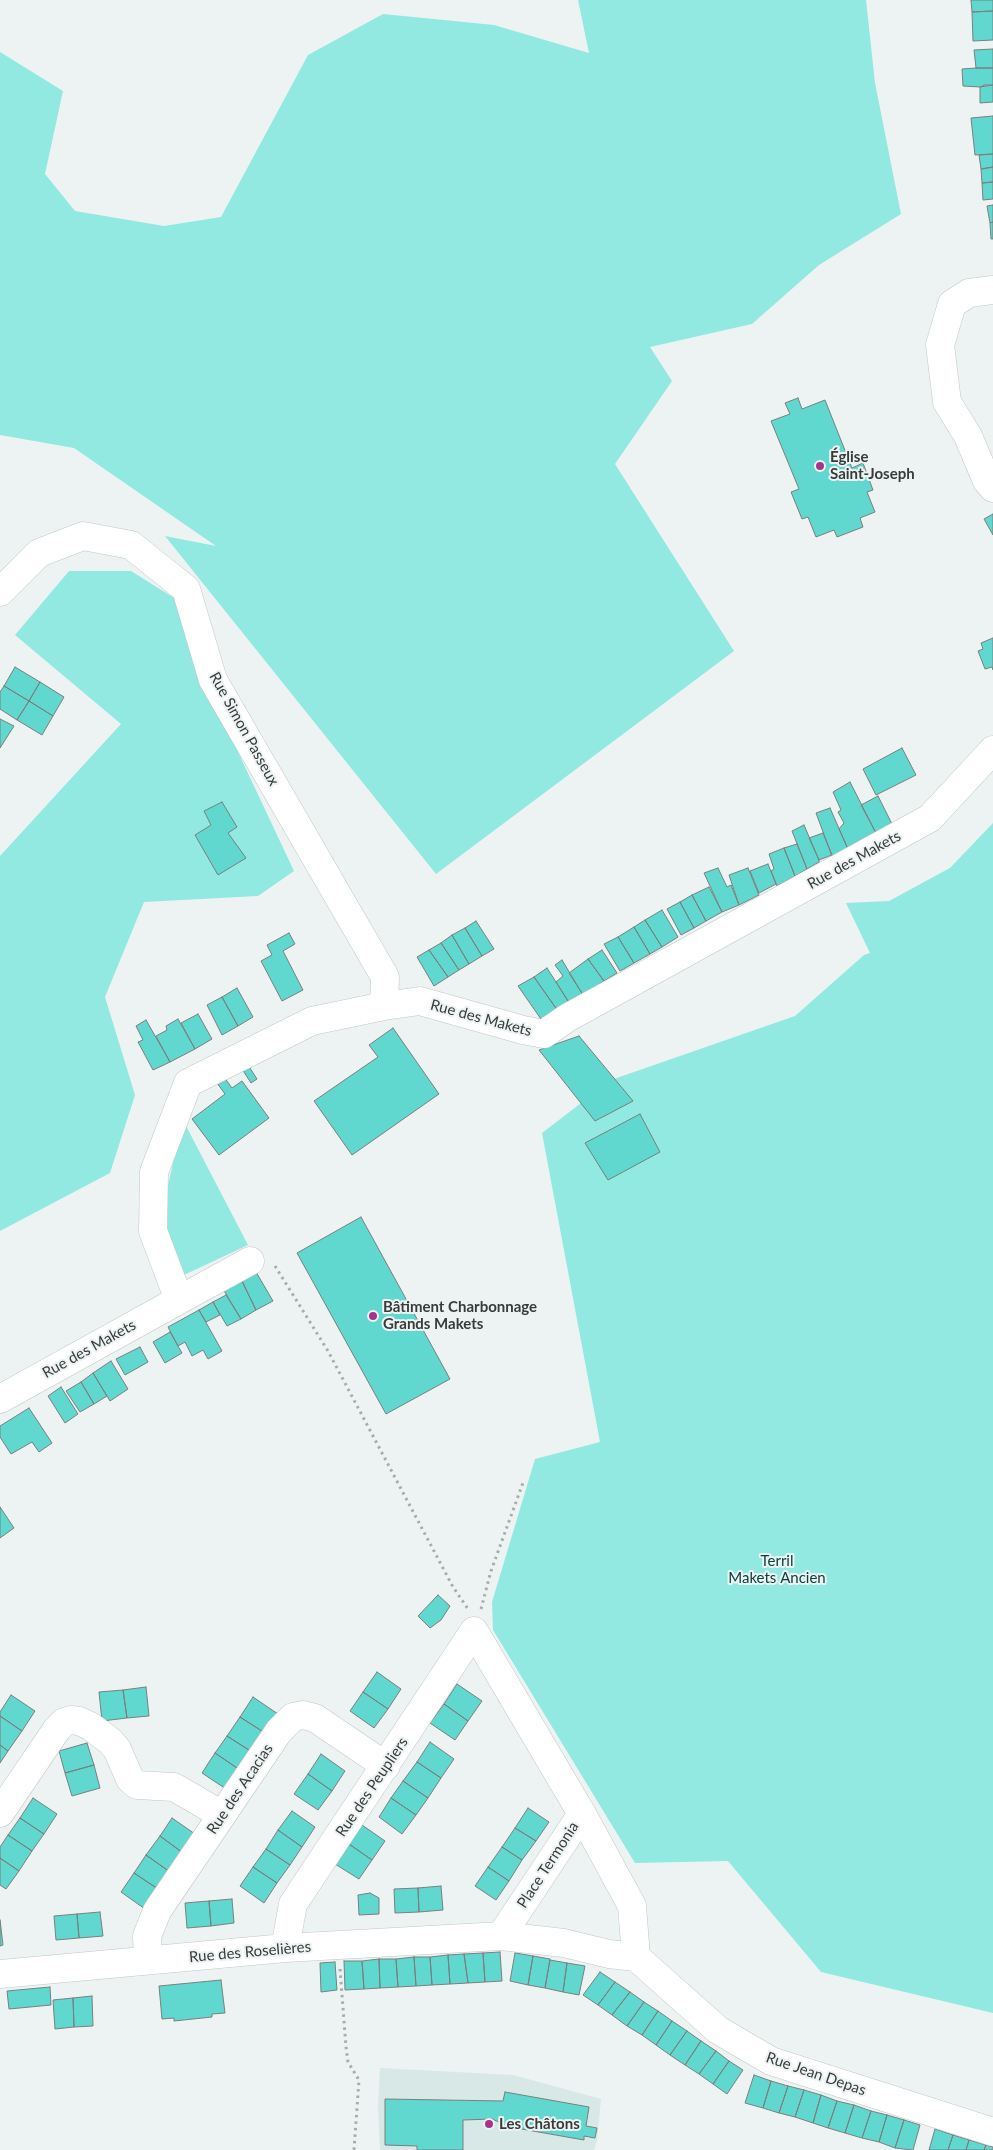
<!DOCTYPE html>
<meta charset="utf-8">
<style>
body{margin:0}
canvas{display:block;background:#ecf3f2}
</style>
<canvas width="993" height="2150"></canvas>
<script>
const ctx = document.querySelector('canvas').getContext('2d');
ctx.lineJoin = 'round';
function fill(path, color) { ctx.fillStyle = color; ctx.fill(path, 'evenodd'); }
const shape = rows => new Path2D(rows.map(r => 'M' + r).join(''));
function trace(path, color, width, dash) { ctx.strokeStyle = color; ctx.lineWidth = width; ctx.lineCap = dash ? 'butt' : 'round'; ctx.setLineDash(dash || []); ctx.stroke(path); }
function write(font, color, halo, rows, align = 'center') {
  ctx.font = font + ' Lato,sans-serif'; ctx.lineWidth = 4; ctx.setLineDash([]); ctx.textBaseline = 'middle'; ctx.strokeStyle = halo; ctx.fillStyle = color; for (const [text, x, y, turn = 0] of rows) {
    ctx.save(); ctx.translate(x, y); ctx.rotate((+turn || 0) * Math.PI / 180); ctx.textAlign = isNaN(turn) ? turn : align; if (halo) ctx.strokeText(text, 0, 0); ctx.fillText(text, 0, 0); ctx.restore();
  }
}
const built = shape([
 [380,2068,513,2075,601,2099,597,2141,594,2150,380,2150,378,2106]
]);
const green = shape([
 [578,0,866,0,875,83,901,214,819,265,752,324,650,347,672,381,615,464,734,651,436,874,165,536,216,546,74,448,0,435,0,52,63,91,45,174,75,211,164,226,221,217,308,55,383,14,494,25,589,53],
 [69,571,131,571,179,601,206,684,294,871,258,896,144,902,105,997,135,1095,110,1173,0,1231,0,856,121,724,15,635],
 [993,823,993,2013,821,1972,728,1861,635,1863,493,1630,492,1602,535,1459,600,1442,542,1133,611,1080,795,1016,864,955,870,953,846,903,889,901,950,868],
 [183,1120,248,1245,184,1275,168,1241,165,1198]
]);
const building = shape([
 [971,0,993,0,993,11,972,12,971,0],
 [993,11,993,40,973,41,972,12,993,11],
 [993,49,993,68,976,68,974,50,993,49],
 [976,68,993,68,993,85,980,87,963,86,962,69,976,68],
 [985,85,993,85,993,102,980,103,980,87,985,85],
 [993,116,993,154,975,155,971,118,993,116],
 [993,154,993,167,981,169,979,155,993,154],
 [993,167,993,182,982,183,981,169,993,167],
 [993,182,993,199,983,200,982,183,993,182],
 [993,205,993,222,990,223,987,206,993,205],
 [993,222,993,239,991,239,990,223,993,222],
 [798,398,802,409,825,400,852,468,863,463,873,490,867,492,875,512,860,518,863,527,837,537,834,530,816,537,808,517,802,519,791,492,799,489,771,421,790,414,785,403,798,398],
 [993,514,993,535,984,519,993,514],
 [993,638,993,670,992,667,985,669,978,651,983,649,981,643,993,638],
 [15,667,40,682,29,701,4,686,15,667],
 [40,682,64,697,53,716,29,701,40,682],
 [4,686,29,701,17,720,0,709,0,692,4,686],
 [29,701,53,716,42,735,17,720,29,701],
 [0,719,14,726,0,748,0,719],
 [902,748,916,775,876,795,863,769,902,748],
 [850,782,876,833,848,849,839,829,844,823,838,812,841,810,833,792,850,782],
 [878,796,892,824,876,833,861,805,878,796],
 [222,802,237,827,228,833,246,858,218,875,195,835,211,825,204,811,222,802],
 [830,808,848,849,832,856,816,813,830,808],
 [804,825,819,860,819,862,807,869,792,831,804,825],
 [823,833,832,855,819,860,809,838,823,833],
 [797,844,807,869,795,876,784,848,797,844],
 [784,848,795,876,777,886,771,871,774,869,769,854,784,848],
 [768,864,776,884,759,893,750,871,768,864],
 [718,868,727,887,731,885,739,905,722,912,704,873,718,868],
 [748,868,759,895,739,905,729,875,748,868],
 [709,887,722,912,706,921,692,895,709,887],
 [692,895,706,921,694,928,680,902,692,895],
 [680,902,694,928,681,935,667,909,680,902],
 [662,910,678,937,662,947,645,920,662,910],
 [645,920,662,947,650,954,634,927,645,920],
 [476,921,494,949,482,956,465,928,476,921],
 [634,927,650,954,634,963,618,937,634,927],
 [465,928,482,956,469,964,452,935,465,928],
 [289,933,295,944,283,951,303,990,282,1001,261,961,272,955,267,945,289,933],
 [452,935,469,964,459,970,441,943,452,935],
 [618,937,634,963,620,971,604,944,618,937],
 [441,943,459,970,448,977,429,950,441,943],
 [429,950,448,977,434,986,417,957,429,950],
 [602,950,617,973,604,981,588,959,602,950],
 [588,959,604,981,583,995,569,973,588,959],
 [562,960,583,995,570,1004,556,982,563,976,555,965,562,960],
 [547,968,570,1004,558,1011,534,977,547,968],
 [534,977,558,1011,543,1022,518,986,534,977],
 [237,988,253,1017,238,1026,222,997,237,988],
 [222,997,238,1026,222,1035,207,1005,222,997],
 [198,1014,212,1039,195,1049,181,1023,198,1014],
 [178,1019,195,1049,170,1062,156,1036,167,1030,166,1026,178,1019],
 [146,1020,170,1062,153,1070,138,1042,143,1040,136,1026,146,1020],
 [393,1028,439,1094,352,1155,314,1101,378,1057,369,1045,393,1028],
 [579,1036,633,1101,595,1121,539,1050,579,1036],
 [248,1065,257,1079,251,1083,242,1069,248,1065],
 [221,1073,232,1088,242,1081,269,1118,219,1155,192,1119,225,1094,214,1079,221,1073],
 [640,1114,660,1152,608,1180,585,1143,640,1114],
 [361,1217,450,1379,386,1414,297,1253,361,1217],
 [256,1272,273,1301,256,1310,241,1279,256,1272],
 [241,1279,256,1310,241,1319,223,1289,241,1279],
 [226,1295,241,1319,227,1326,213,1302,226,1295],
 [213,1302,220,1315,206,1322,199,1310,213,1302],
 [199,1310,222,1351,208,1359,203,1350,192,1356,185,1342,178,1346,168,1327,199,1310],
 [170,1332,182,1353,165,1363,153,1342,170,1332],
 [140,1347,148,1362,125,1375,116,1359,140,1347],
 [111,1361,128,1389,110,1401,93,1373,111,1361],
 [93,1373,107,1396,94,1404,81,1382,93,1373],
 [81,1382,94,1404,80,1412,66,1391,81,1382],
 [61,1387,78,1414,65,1423,48,1396,61,1387],
 [29,1408,52,1443,39,1452,32,1442,11,1454,0,1437,0,1426,29,1408],
 [0,1507,14,1528,0,1538,0,1507],
 [438,1595,450,1606,441,1620,430,1628,418,1616,438,1595],
 [377,1672,401,1689,388,1709,363,1692,377,1672],
 [457,1684,482,1701,468,1721,444,1704,457,1684],
 [146,1687,149,1716,127,1718,123,1690,146,1687],
 [123,1690,127,1718,102,1721,99,1692,123,1690],
 [363,1692,388,1709,374,1728,350,1711,363,1692],
 [11,1695,35,1711,22,1731,0,1716,0,1712,11,1695],
 [253,1697,278,1714,265,1733,240,1717,253,1697],
 [444,1704,468,1721,455,1740,430,1723,444,1704],
 [0,1716,22,1731,8,1751,0,1745,0,1716],
 [240,1717,265,1733,252,1752,227,1736,240,1717],
 [227,1736,252,1752,240,1770,215,1753,227,1736],
 [430,1742,454,1759,441,1778,417,1762,430,1742],
 [87,1743,94,1765,65,1773,59,1751,87,1743],
 [0,1745,8,1751,0,1763,0,1745],
 [215,1753,240,1770,226,1789,202,1773,215,1753],
 [321,1754,345,1771,332,1791,308,1774,321,1754],
 [417,1762,441,1778,428,1798,403,1781,417,1762],
 [94,1765,100,1788,72,1796,65,1773,94,1765],
 [308,1774,332,1791,318,1810,294,1794,308,1774],
 [403,1781,428,1798,416,1815,391,1798,403,1781],
 [33,1798,57,1814,44,1834,20,1818,33,1798],
 [391,1798,416,1815,402,1834,379,1817,391,1798],
 [528,1808,549,1822,536,1841,515,1828,528,1808],
 [292,1811,315,1827,302,1847,278,1830,292,1811],
 [20,1818,44,1834,32,1851,8,1835,20,1818],
 [172,1818,195,1834,183,1853,160,1836,172,1818],
 [362,1825,385,1841,372,1860,349,1844,362,1825],
 [515,1828,536,1841,522,1860,502,1847,515,1828],
 [278,1830,302,1847,290,1865,266,1849,278,1830],
 [8,1835,32,1851,19,1871,0,1858,0,1847,8,1835],
 [160,1836,183,1853,170,1872,146,1855,160,1836],
 [349,1844,372,1860,359,1879,335,1864,349,1844],
 [502,1847,522,1860,509,1881,488,1867,502,1847],
 [266,1849,290,1865,277,1883,253,1867,266,1849],
 [146,1855,170,1872,158,1889,134,1873,146,1855],
 [0,1858,19,1871,6,1889,0,1885,0,1858],
 [253,1867,277,1883,264,1903,240,1886,253,1867],
 [488,1867,509,1881,496,1900,475,1886,488,1867],
 [134,1873,158,1889,145,1909,121,1892,134,1873],
 [441,1886,443,1910,419,1912,418,1888,441,1886],
 [418,1888,419,1912,395,1913,394,1889,418,1888],
 [370,1893,379,1898,379,1914,359,1915,358,1895,370,1893],
 [232,1899,234,1923,211,1926,209,1901,232,1899],
 [209,1901,211,1926,187,1928,185,1903,209,1901],
 [100,1912,103,1936,79,1938,77,1914,100,1912],
 [77,1914,79,1938,56,1940,54,1916,77,1914],
 [0,1920,3,1945,0,1946,0,1920],
 [500,1952,502,1981,485,1982,483,1953,500,1952],
 [483,1953,485,1982,468,1983,464,1954,483,1953],
 [515,1953,533,1956,528,1985,510,1981,515,1953],
 [464,1954,468,1983,450,1984,448,1955,464,1954],
 [448,1955,450,1984,432,1985,430,1957,448,1955],
 [533,1956,550,1959,545,1988,528,1985,533,1956],
 [414,1957,416,1986,398,1987,396,1959,414,1957],
 [414,1957,430,1957,432,1985,416,1986,414,1957],
 [379,1959,380,1988,364,1989,362,1961,379,1959],
 [379,1959,396,1959,398,1987,380,1988,379,1959],
 [550,1960,567,1963,563,1992,545,1988,550,1960],
 [344,1961,362,1961,364,1989,345,1990,344,1961],
 [335,1962,337,1990,321,1992,320,1963,335,1962],
 [567,1963,585,1966,579,1995,563,1992,567,1963],
 [600,1972,615,1982,598,2005,583,1995,600,1972],
 [221,1980,225,2013,212,2014,212,2017,174,2021,174,2018,162,2019,159,1986,221,1980],
 [615,1982,630,1992,612,2015,598,2005,615,1982],
 [50,1987,51,2005,9,2009,7,1991,50,1987],
 [630,1992,644,2002,627,2026,612,2015,630,1992],
 [92,1996,93,2026,74,2027,73,1998,92,1996],
 [73,1998,74,2027,55,2029,53,2000,73,1998],
 [644,2002,658,2011,642,2035,627,2026,644,2002],
 [658,2011,672,2021,656,2045,642,2035,658,2011],
 [672,2021,687,2031,670,2055,656,2045,672,2021],
 [687,2031,701,2041,685,2065,670,2055,687,2031],
 [701,2041,716,2051,699,2074,685,2065,701,2041],
 [716,2051,729,2061,713,2084,699,2074,716,2051],
 [729,2061,743,2070,727,2094,713,2084,729,2061],
 [754,2075,771,2081,763,2108,745,2103,754,2075],
 [771,2081,788,2086,779,2113,763,2108,771,2081],
 [788,2086,804,2090,795,2117,779,2113,788,2086],
 [804,2090,821,2095,813,2123,795,2117,804,2090],
 [505,2092,589,2107,586,2126,597,2128,595,2138,584,2136,584,2140,499,2125,499,2122,492,2119,463,2120,463,2150,417,2150,417,2146,385,2145,385,2099,503,2101,505,2092],
 [821,2095,837,2101,828,2128,813,2123,821,2095],
 [837,2101,854,2105,845,2133,828,2128,837,2101],
 [854,2105,871,2111,862,2138,845,2133,854,2105],
 [871,2111,887,2115,879,2142,862,2138,871,2111],
 [887,2115,904,2120,895,2148,879,2142,887,2115],
 [904,2120,920,2125,913,2150,895,2148,904,2120],
 [935,2129,953,2135,948,2150,929,2150,935,2129],
 [953,2135,969,2140,966,2150,948,2150,953,2135],
 [969,2140,986,2145,984,2150,966,2150,969,2140],
 [986,2145,993,2147,993,2150,984,2150,986,2145]
]);
const path = shape([
 [275,1266,328,1351,453,1587,468,1609],
 [481,1609,491,1571,524,1480],
 [340,1969,346,2047,348,2062,359,2080,354,2150]
]);
const minor = shape([
 [993,290,969,293,952,304,940,345,947,402,968,436,987,481,993,488],
 [0,592,39,553,83,536,131,545,186,589,213,680,385,977,384,1006],
 [179,1300,250,1261],
 [0,1399,179,1300,153,1231,154,1172,188,1083,312,1021,384,1006,420,1001,523,1030,544,1034,567,1018,930,818,993,750],
 [0,1813,57,1729,64,1722,71,1720,79,1721,90,1726,110,1741,117,1749,130,1779,137,1785,174,1787,222,1815],
 [501,1936,582,1814],
 [285,1948,293,1904,474,1631,582,1814,632,1906,636,1957],
 [636,1957,718,2030,771,2061,993,2132],
 [148,1960,147,1936,157,1911,279,1731,293,1717,303,1715,315,1718,386,1766],
 [0,1974,285,1948,501,1936,564,1943,609,1954,636,1957]
]);
const markers = [
 [820,466,5,"#a8338c"],
 [373,1316,5,"#a8338c"],
 [489,2124,5,"#a8338c"]
];
const poiNames = [
 ["Église",830,457],
 ["Saint-Joseph",830,474],
 ["Bâtiment Charbonnage",383,1307],
 ["Grands Makets",383,1324],
 ["Les Châtons",499,2124]
];
const streetNames = [
 ["Rue Simon Passeux",244,729,61],
 ["Rue des Makets",854,860,-29],
 ["Rue des Makets",481,1018,15],
 ["Rue des Makets",89,1349,-29],
 ["Rue des Peupliers",372,1787,-56],
 ["Rue des Acacias",240,1789,-56],
 ["Place Termonia",548,1865,-57],
 ["Rue des Roselières",250,1952,-5],
 ["Rue Jean Depas",816,2074,19]
];
const parkNames = [
 ["Terril",777,1561],
 ["Makets Ancien",777,1578]
];
fill(built, '#d8e8e6');
fill(green, '#92e9e2');
fill(building, '#60d7cf');
trace(building, '#79807f', 1);
trace(minor, '#c1c7c6', 29);
trace(path, '#a8adac', 3, [2.5, 4]);
trace(minor, '#fff', 28);
for (const [x, y, r, color] of markers) { const dot = new Path2D(); dot.arc(x, y, r, 0, 2 * Math.PI); ctx.fillStyle = color; ctx.fill(dot); trace(dot, '#ecf3f2', 2); }
write('bold 15px', '#393b3b', '#ecf3f2', poiNames, 'left');
write('15px', '#393b3b', '#ecf3f2', streetNames);
write('15px', '#08413e', '#ecf3f2', parkNames);
</script>
